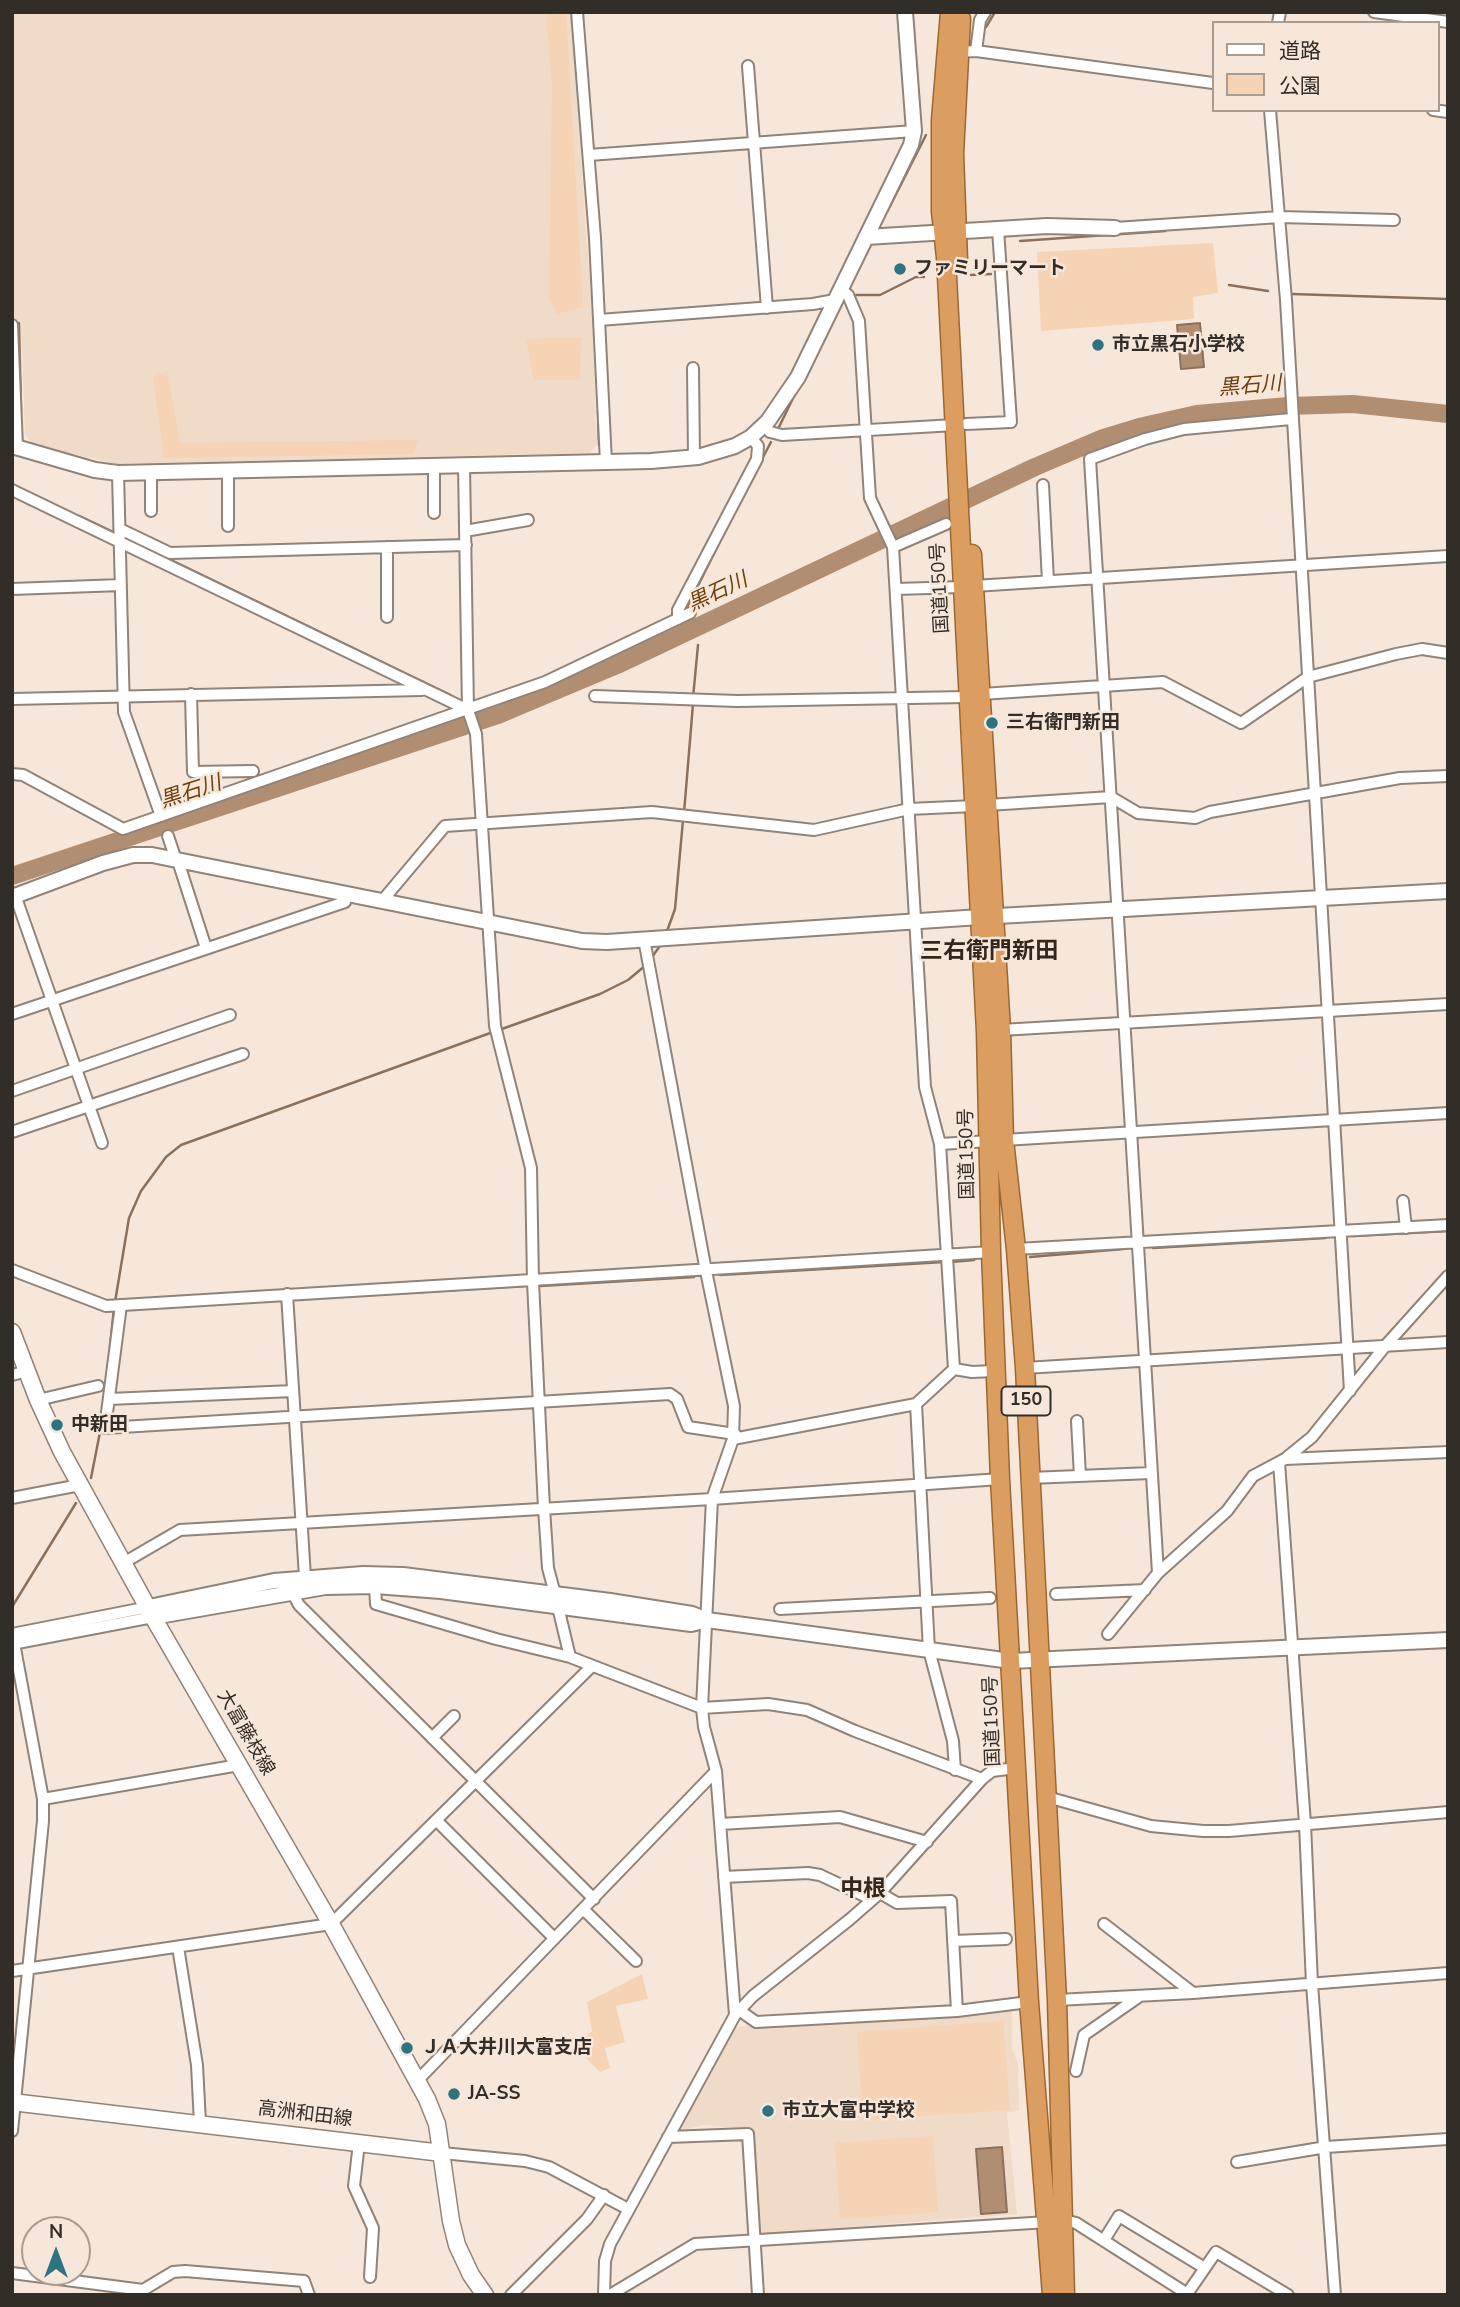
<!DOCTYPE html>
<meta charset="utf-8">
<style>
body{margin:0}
#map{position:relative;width:1460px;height:2307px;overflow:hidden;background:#f7e7da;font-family:"Nunito Sans","Noto Sans JP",sans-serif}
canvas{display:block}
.frame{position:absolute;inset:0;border:14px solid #332d28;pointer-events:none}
.legend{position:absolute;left:1212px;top:21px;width:228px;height:91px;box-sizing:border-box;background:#f7e7da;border:2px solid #a99d93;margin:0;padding:9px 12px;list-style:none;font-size:21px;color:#332d28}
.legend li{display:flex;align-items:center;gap:14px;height:35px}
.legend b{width:35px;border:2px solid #a99d93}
.north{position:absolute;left:21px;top:2216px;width:70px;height:70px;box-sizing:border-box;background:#f7e7da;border:2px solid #a99d93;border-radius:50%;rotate:0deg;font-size:19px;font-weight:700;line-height:28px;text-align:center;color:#332d28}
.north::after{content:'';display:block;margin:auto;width:24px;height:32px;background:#2d7381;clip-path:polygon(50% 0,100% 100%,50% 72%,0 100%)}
</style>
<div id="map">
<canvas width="1460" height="2307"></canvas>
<div class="frame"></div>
<ul class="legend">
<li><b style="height:9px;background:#fff"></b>道路</li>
<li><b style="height:19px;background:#f6d3b5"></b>公園</li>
</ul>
<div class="north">N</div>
</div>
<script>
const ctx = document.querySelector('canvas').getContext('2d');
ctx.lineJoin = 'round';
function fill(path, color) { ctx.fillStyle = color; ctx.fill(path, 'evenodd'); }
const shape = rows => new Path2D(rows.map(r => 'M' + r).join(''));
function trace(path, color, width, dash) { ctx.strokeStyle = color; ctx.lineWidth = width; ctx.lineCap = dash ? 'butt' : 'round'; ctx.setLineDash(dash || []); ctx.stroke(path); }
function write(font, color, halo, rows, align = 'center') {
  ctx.font = font + ' "Nunito Sans","Noto Sans JP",sans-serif'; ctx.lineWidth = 5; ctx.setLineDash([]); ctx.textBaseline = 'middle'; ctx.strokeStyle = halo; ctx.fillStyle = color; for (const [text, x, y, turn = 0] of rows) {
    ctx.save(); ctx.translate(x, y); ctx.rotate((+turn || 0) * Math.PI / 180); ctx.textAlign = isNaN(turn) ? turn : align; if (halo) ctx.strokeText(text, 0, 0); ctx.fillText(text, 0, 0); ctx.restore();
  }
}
const built = shape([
 [12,12,571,12,592,313,597,444,590,453,118,464,33,445,25,434,21,323,12,315],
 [1012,2008,1012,2048,1018,2064,1019,2110,1007,2113,1017,2214,758,2234,751,2129,703,2125,676,2132,731,2027]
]);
const green = shape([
 [546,12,566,12,583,307,556,314,549,296,552,83],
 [1213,243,1218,293,1193,297,1194,319,1041,331,1037,252],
 [581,337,580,380,534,380,526,339],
 [167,371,180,443,418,440,413,454,164,458,153,377],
 [642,1974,648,1999,616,2006,625,2042,605,2048,610,2068,600,2072,575,2047,592,2031,587,2002],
 [1003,2021,1010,2110,863,2120,857,2032],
 [933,2136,938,2212,840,2219,835,2143]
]);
const water = shape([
 [1200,323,1204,367,1181,369,1177,325,1200,323],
 [1002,2147,1007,2212,981,2214,976,2149,1002,2147]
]);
const stream = shape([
 [986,27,995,12],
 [887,212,926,135],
 [1020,241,1165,231],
 [971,275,991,274],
 [1229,285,1268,291],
 [1292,294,1448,299],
 [856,295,880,295,916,277,924,277],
 [19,323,21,411],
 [598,410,599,445],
 [778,429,798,388],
 [761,461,771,442],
 [79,516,117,534],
 [123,537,450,695],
 [686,610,731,519],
 [689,616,695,635],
 [693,698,698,645],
 [480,710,483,714,498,715],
 [684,813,693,704],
 [666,934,675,909,683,820],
 [652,957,662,943],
 [499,1030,600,994,628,980,646,965],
 [1353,1236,1448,1231],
 [1153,1248,1325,1238],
 [1030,1257,1123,1249],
 [951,1262,974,1260],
 [720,1275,944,1262],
 [540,1286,694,1277],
 [354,1296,524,1286],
 [115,1302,129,1218,141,1191,166,1157,181,1145,493,1032],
 [110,1347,114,1308],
 [91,1478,101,1427],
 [12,1607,76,1503]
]);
const river = shape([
 [12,876,498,715,617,665,1035,467,1103,438,1139,427,1197,414,1288,406,1353,404,1448,414]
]);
const minor = shape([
 [577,12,595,238,606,462],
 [1374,12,1448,22],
 [1278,23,1280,12],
 [976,51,980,20,985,12],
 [958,52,976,51,1213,83],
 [748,66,767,308],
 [1270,110,1286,300,1350,1391],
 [1433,110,1448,112],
 [589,155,914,131],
 [1115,228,1280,217,1394,220],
 [841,289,848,295,859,321,870,498,893,547,925,1087,940,1144,954,1369],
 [599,320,813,304,835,300],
 [12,325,17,447],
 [693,368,694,457],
 [966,424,1011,422,998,229],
 [764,425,770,432,782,435,955,425],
 [464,465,468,710,476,734,495,1026,531,1168,533,1282,544,1508,548,1568,555,1594],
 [434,466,434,513],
 [228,470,228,526],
 [151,472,151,511],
 [118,473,124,712,161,816],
 [1043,485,1048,581],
 [12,490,468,710],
 [120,529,170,553,466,545],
 [465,531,528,520],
 [387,547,387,617],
 [893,547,946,524],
 [974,586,1448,556],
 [12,589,121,585],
 [896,589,962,587],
 [678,619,678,610,757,459,758,446,751,437],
 [191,694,193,772,253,771],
 [982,694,1163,682,1241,723,1308,677,1396,654,1422,649,1448,653],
 [595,696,737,701,967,697],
 [12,699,422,690],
 [12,774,23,775,123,829,545,682,690,613],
 [988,805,1111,797,1138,813,1195,818,1210,812,1400,778,1448,776],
 [168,836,176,860],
 [178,861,206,948],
 [15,895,102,1143],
 [382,901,445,826,652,812,814,830,909,809,974,806],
 [644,939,706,1271,734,1406,733,1439,712,1499,702,1708,704,1727,716,1771,735,2015],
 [12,1014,345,902,347,894],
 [1001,1030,1448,1004],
 [12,1091,230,1015],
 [12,1132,243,1054],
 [1004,1140,1448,1113],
 [940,1144,990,1141],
 [1403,1201,1406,1228],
 [1016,1249,1448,1225],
 [12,1270,106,1306,991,1252],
 [287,1294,305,1577],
 [121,1305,105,1428,670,1394,677,1399,688,1427,735,1434],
 [1025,1368,1448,1342],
 [12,1375,27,1371],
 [109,1399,293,1391],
 [38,1400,98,1386],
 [916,1404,929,1650,953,1741,955,1770],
 [1077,1421,1080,1476],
 [733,1439,916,1404,954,1369,972,1372,994,1371],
 [1285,1459,1448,1452],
 [1279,1462,1305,1824,1312,1984,1335,2295],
 [1030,1478,1151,1473],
 [12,1498,80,1485],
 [125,1562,180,1530,712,1499,1000,1479],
 [1158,1573,1090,459,1145,439,1184,429,1291,419],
 [375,1586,376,1604,496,1639,570,1657,702,1708,768,1704,807,1710,855,1731,982,1779],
 [292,1592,299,1605,594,1899],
 [1056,1594,1145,1590],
 [558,1607,570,1657],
 [780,1609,990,1598],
 [12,1634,149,1607],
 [1108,1634,1158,1573,1227,1511,1253,1476,1285,1459,1312,1437,1386,1345,1448,1276],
 [12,1644,153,1617],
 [432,1738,454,1716],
 [1047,1797,1151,1826,1203,1831,1229,1831,1448,1812],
 [43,1799,239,1765],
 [436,1820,554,1938],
 [720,1824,840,1817,927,1842],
 [724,1877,808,1873,820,1875,871,1899],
 [880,1893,897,1903,951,1901,957,2011],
 [583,1909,636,1961],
 [1104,1924,1193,1993],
 [953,1941,1006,1939],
 [178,1947,197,2065,200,2123],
 [12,1971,331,1924,591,1667],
 [1057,2000,1193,1993,1448,1973],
 [739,2010,756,2022,957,2011,1029,2002],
 [1076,2071,1084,2035,1140,1996],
 [417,2081,716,1771],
 [12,2131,43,1821,43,1799,14,1643],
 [668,2137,748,2134,758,2295],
 [359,2143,354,2186,373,2228,370,2277],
 [442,2153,525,2161,549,2167,628,2209],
 [1237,2162,1326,2147,1448,2139],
 [1061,2219,1076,2223,1189,2295],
 [1104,2240,1119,2216,1203,2267],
 [12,2273,143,2290,173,2272,185,2271,304,2281,309,2295],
 [1187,2294,1216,2252,1288,2295],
 [511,2295,587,2219,604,2195],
 [604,2295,605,2261,610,2244,735,2015,753,1996,849,1920,880,1893,982,1779,992,1771,1016,1768],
 [610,2295,695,2244,1048,2222]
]);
const tertiary = shape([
 [866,237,1047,226,1115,228],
 [12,446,95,470,118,473,651,461,698,457,735,446,751,437,768,421,798,377,911,145,914,131,905,12],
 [12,897,103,863,133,855,152,855,582,941,607,942,980,917,1448,891],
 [149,1607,274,1581,363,1574,403,1575,610,1601,692,1614,707,1620,1011,1661,1448,1640],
 [153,1617,325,1587,375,1586,441,1591,691,1624,707,1620]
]);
const secondary = shape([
 [12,1332,38,1400,62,1452,153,1617,331,1924,427,2099,437,2124,451,2221,457,2245,471,2275,485,2295],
 [12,2102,442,2153]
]);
const trunk = shape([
 [950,12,941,120,941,211,946,257,986,1032,991,1252,1000,1479,1029,2002,1052,2295],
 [958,260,954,154,961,19],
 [972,554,1001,1030,1004,1140,1016,1249,1025,1368,1057,2000,1065,2295]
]);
const markers = [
 [900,269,7,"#2d7381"],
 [1098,345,7,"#2d7381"],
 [992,723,7,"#2d7381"],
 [57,1425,7,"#2d7381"],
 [407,2048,7,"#2d7381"],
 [454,2094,7,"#2d7381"],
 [768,2111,7,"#2d7381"]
];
const shields = [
 [1026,1401,49]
];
const shieldNames = [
 ["150",1026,1401]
];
const poiNames = [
 ["ファミリーマート",914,269],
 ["市立黒石小学校",1112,345],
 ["三右衛門新田",1006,723],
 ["中新田",71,1425],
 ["ＪＡ大井川大富支店",421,2048],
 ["JA-SS",468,2094],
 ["市立大富中学校",782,2111]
];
const streetNames = [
 ["国道150号",941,588,-93],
 ["国道150号",968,1154,-91],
 ["国道150号",993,1721,-92],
 ["大富藤枝線",245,1733,60],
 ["高洲和田線",305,2115,7]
];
const waterNames = [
 ["黒石川",1250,387,-5],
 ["黒石川",718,593,-25],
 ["黒石川",191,793,-18]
];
const quarterNames = [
 ["三右衛門新田",989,952],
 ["中根",863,1890]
];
fill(built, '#f0dac8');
fill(green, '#f6d3b5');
fill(water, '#b18e71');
trace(water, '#8b715b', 2);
trace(stream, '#8b715b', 2.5);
trace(river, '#b18e71', 18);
trace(minor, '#918377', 14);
trace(tertiary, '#918377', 18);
trace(secondary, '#918377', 19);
trace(trunk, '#9b6732', 21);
trace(minor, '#fff', 10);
trace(tertiary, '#fff', 14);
trace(secondary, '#fff', 16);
trace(trunk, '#dc9e60', 18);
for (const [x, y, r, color] of markers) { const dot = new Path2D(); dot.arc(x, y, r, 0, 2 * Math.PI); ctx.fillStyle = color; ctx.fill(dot); trace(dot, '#f7e7da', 2.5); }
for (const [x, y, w] of shields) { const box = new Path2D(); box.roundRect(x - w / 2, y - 14.5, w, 29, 5); ctx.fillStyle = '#f7e7da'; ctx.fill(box); trace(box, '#332d28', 2); }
write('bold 18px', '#332d28', null, shieldNames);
write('bold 19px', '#332d28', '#f7e7da', poiNames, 'left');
write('19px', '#332d28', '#f7e7da', streetNames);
write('italic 21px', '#6d3f0a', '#f7e7da', waterNames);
write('bold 23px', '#33271d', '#f7e7da', quarterNames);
</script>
